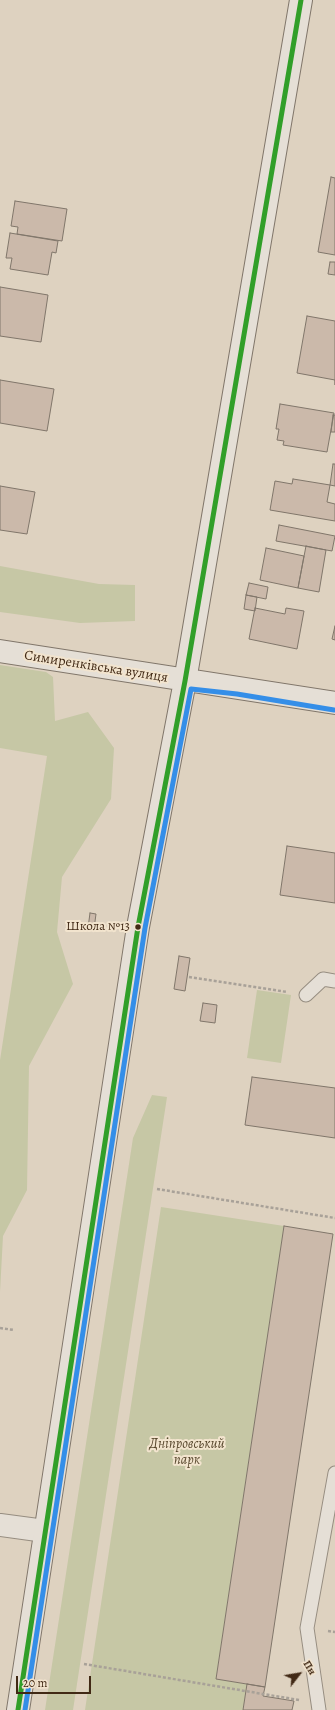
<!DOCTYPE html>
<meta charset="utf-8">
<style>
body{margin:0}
#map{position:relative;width:335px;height:1710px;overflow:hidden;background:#ded2c0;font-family:Alegreya,serif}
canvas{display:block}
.north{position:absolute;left:279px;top:1654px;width:40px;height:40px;-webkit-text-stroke:3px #f2e4ce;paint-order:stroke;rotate:59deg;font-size:11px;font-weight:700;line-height:16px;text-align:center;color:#412915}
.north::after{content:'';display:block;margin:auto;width:14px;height:18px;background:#412915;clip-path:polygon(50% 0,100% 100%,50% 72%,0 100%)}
.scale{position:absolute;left:16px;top:1676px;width:75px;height:18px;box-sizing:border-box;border:2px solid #412915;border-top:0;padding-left:5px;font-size:12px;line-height:14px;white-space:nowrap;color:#412915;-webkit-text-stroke:3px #f2e4ce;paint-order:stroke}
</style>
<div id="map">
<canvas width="335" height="1710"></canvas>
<div class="north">Пн</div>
<div class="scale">20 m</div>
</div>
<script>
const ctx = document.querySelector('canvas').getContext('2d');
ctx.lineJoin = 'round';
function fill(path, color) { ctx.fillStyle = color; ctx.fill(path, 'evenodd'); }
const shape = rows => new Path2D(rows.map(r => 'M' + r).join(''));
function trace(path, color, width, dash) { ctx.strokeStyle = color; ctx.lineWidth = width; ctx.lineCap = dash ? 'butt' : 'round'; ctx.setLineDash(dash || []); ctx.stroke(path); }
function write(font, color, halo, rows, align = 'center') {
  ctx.font = font + ' Alegreya,serif'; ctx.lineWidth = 4; ctx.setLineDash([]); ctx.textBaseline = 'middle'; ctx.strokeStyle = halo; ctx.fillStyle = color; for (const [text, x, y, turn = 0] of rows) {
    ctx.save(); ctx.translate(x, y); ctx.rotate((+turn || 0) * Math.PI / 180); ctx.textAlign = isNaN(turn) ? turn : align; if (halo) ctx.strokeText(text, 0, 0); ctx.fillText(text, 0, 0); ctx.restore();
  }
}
const green = shape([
 [0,566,99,584,135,585,135,621,80,623,0,612],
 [0,665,46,672,53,677,55,721,88,712,114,748,111,799,62,877,57,932,73,984,29,1066,27,1190,3,1236,0,1292,0,1060,47,756,0,748],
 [257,990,291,995,281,1063,247,1058],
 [152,1095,167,1097,73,1710,45,1710,133,1138],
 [161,1207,284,1226,216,1679,247,1684,243,1710,85,1710]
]);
const building = shape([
 [331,177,335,178,335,255,318,252,331,177],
 [15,201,67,209,62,241,17,234,18,227,11,226,15,201],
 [10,233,58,241,56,253,52,252,48,275,10,269,12,258,6,258,10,233],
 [330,262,335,262,335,275,328,274,330,262],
 [0,287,48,295,41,342,0,336,0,287],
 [307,316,335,321,335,385,335,380,297,373,307,316],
 [0,380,54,389,47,431,0,423,0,380],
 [280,404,334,413,327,452,283,445,284,441,277,440,279,429,276,429,280,404],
 [333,415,335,415,335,432,331,432,333,415],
 [333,464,335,464,335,486,330,485,333,464],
 [293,479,330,485,327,502,335,504,335,521,270,510,275,481,292,484,293,479],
 [0,486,35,492,27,534,0,530,0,486],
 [279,525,335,536,332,551,276,541,279,525],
 [306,546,326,550,319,592,298,588,306,546],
 [266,548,304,556,298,588,260,580,266,548],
 [249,583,268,587,266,599,246,595,249,583],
 [246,595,257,597,255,611,244,609,246,595],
 [255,608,285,614,286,608,304,611,297,649,249,639,255,608],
 [335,626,335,640,332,639,335,626],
 [287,846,335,853,335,903,280,895,287,846],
 [90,913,96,914,94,929,88,928,90,913],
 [179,956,190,958,185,991,174,989,179,956],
 [203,1003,217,1005,215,1023,200,1021,203,1003],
 [252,1077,335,1088,335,1138,245,1125,252,1077],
 [284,1226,333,1234,265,1687,216,1679,284,1226],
 [247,1684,265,1687,263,1696,294,1701,292,1710,243,1710,247,1684]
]);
const path = shape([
 [189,977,287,992],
 [157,1189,335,1218],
 [0,1328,14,1330],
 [328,1631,335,1632],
 [84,1664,299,1700]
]);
const lane = shape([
 [306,995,323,979,335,981],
 [319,1710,307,1628,335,1473]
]);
const street = shape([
 [0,1525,45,1531]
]);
const secondary = shape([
 [0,651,335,703],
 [18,1710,138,927,185,681,301,0]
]);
const bus1 = shape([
 [18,1710,138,927,185,681,301,0]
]);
const bus2 = shape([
 [25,1710,145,928,191,689,237,694,334,710]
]);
const markers = [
 [138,927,3.5,"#412915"]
];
const busNames = [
 ["Школа №13",130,927]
];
const streetNames = [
 ["Симиренківська вулиця",96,667,9]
];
const parkNames = [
 ["Дніпровський",187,1445],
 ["парк",187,1461]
];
fill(green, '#c6c7a5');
fill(building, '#cbb9aa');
trace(building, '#80766a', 1);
trace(lane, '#968d80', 15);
trace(street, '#968d80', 24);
trace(secondary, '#80766a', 24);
trace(path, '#a8a198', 2.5, [3, 2]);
trace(lane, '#e5dfd6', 13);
trace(street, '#e5dfd6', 22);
trace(secondary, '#e5dfd6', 22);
trace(bus1, '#319f29', 5);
trace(bus2, '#348ee8', 5);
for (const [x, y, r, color] of markers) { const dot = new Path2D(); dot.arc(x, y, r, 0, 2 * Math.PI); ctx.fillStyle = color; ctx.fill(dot); trace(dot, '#f2e4ce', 1.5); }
write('13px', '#412915', '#f2e4ce', busNames, 'right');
write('14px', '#412915', '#f2e4ce', streetNames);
write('italic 14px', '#58472d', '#f2e4ce', parkNames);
</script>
